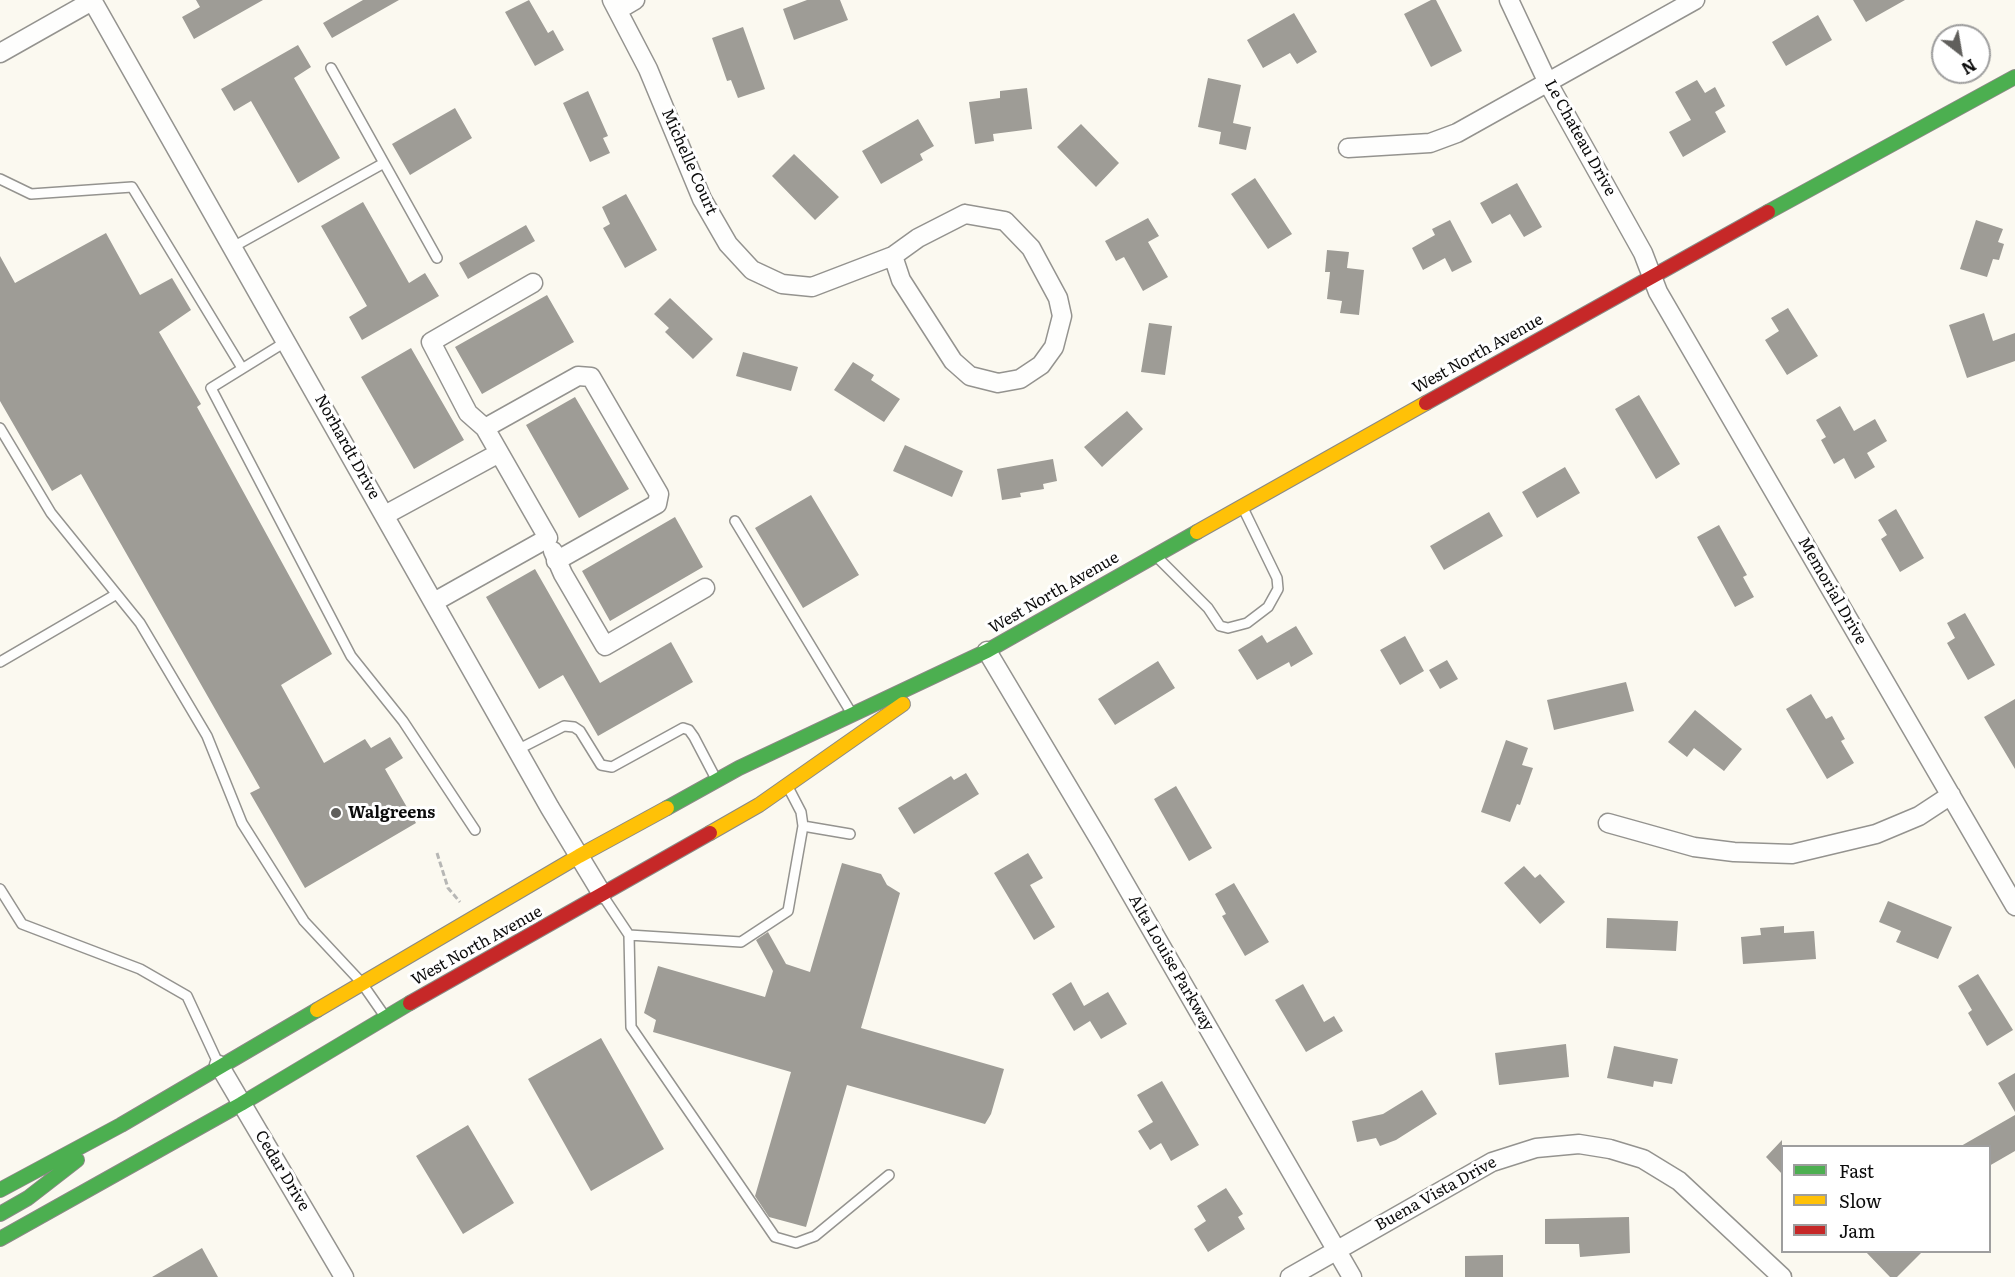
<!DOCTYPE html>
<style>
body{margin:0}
#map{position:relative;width:2015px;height:1277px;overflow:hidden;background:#fbf9f0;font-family:Literata,serif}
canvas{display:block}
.legend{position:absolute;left:1781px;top:1145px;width:210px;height:108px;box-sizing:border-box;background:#fff;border:2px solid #9e9e9e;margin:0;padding:8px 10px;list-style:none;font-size:18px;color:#0c0c0c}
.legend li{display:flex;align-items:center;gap:12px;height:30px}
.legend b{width:30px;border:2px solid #9e9e9e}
.north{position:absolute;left:1931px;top:24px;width:60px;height:60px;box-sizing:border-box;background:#fff;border:2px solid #9e9e9e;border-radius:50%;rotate:149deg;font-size:16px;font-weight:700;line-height:24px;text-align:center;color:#0c0c0c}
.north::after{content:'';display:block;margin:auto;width:21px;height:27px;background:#605f5c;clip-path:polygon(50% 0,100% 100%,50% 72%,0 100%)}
</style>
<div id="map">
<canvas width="2015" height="1277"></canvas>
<ul class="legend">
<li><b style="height:8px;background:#4caf50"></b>Fast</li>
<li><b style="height:8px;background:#ffc107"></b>Slow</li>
<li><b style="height:8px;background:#c62828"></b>Jam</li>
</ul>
<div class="north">N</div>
</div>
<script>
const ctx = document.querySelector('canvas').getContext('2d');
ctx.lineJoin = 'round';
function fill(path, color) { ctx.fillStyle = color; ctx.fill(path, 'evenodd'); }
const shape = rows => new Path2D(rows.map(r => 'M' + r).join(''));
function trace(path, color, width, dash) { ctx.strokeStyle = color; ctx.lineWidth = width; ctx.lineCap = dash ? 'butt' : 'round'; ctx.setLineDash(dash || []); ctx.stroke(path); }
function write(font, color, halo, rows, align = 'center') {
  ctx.font = font + ' Literata,serif'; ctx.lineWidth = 6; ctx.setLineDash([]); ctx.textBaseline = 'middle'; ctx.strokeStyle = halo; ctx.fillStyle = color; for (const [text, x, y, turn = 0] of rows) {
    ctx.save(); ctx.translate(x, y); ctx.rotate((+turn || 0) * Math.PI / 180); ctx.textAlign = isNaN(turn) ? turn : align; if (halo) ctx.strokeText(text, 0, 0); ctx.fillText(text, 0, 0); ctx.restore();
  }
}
const building = shape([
 [196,0,263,0,194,39,182,17,200,7],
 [363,0,399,0,332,38,323,23],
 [529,0,548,33,553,30,564,50,535,66,505,12],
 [807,0,840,0,848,20,794,40,783,9],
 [1431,0,1436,0,1462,51,1431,67,1404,14],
 [1853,0,1905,0,1866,22],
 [1294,13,1317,52,1297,64,1290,53,1263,68,1247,40],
 [1818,15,1832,40,1786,66,1772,42],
 [743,27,765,89,738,98,731,80,727,81,712,38],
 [298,45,311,67,294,78,340,158,298,183,251,101,234,111,221,89],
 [1208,78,1241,85,1233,123,1251,127,1246,150,1219,144,1221,132,1198,127],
 [1697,80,1705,93,1715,87,1725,106,1715,112,1726,132,1683,157,1669,132,1691,120,1675,92],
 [1027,88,1032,129,993,134,994,141,975,144,969,102,1000,98,1000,91],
 [588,91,608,136,603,138,610,153,590,162,563,103],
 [455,108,472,138,410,175,392,144],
 [918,119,934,146,920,154,923,160,881,184,862,151],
 [1081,124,1119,163,1096,187,1057,147],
 [794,154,839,197,815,220,772,176],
 [1255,178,1292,234,1268,249,1231,194],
 [1517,183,1542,227,1524,237,1510,214,1492,224,1480,203],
 [626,194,657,250,625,268,603,228,610,224,602,207],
 [363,202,409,283,425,273,439,296,362,340,349,317,367,306,321,226],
 [1148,218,1159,236,1148,242,1168,277,1143,291,1124,257,1116,261,1105,241],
 [1450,220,1472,262,1452,272,1445,258,1423,270,1412,248,1435,235,1432,229],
 [1976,220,2003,229,1998,242,2004,244,1999,260,1993,259,1987,277,1960,269],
 [526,225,535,241,468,279,459,263],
 [106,233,140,295,172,278,191,310,159,332,201,404,197,407,332,654,281,685,324,763,365,739,371,748,390,737,403,758,385,769,416,823,305,888,250,793,260,788,81,474,52,491,0,401,0,256,15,283],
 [1327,250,1349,252,1347,268,1364,270,1359,315,1340,313,1342,301,1327,299,1330,272,1325,272],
 [547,295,574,342,482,394,455,347],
 [670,298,713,339,693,359,665,332,669,328,654,314],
 [1788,308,1818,356,1787,375,1765,340,1779,331,1771,318],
 [1984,313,1993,341,2015,333,2015,361,1967,378,1949,325],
 [1149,323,1172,326,1165,375,1141,372],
 [411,348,464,440,414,469,361,377],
 [743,352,798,367,791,391,736,376],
 [853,362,874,375,871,380,900,399,884,422,834,390],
 [1639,395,1680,464,1656,479,1615,409],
 [575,397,629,489,579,518,526,425],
 [1840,406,1854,431,1875,419,1887,441,1867,453,1875,467,1855,479,1844,458,1834,464,1821,440,1826,437,1816,420],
 [1127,411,1143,429,1102,467,1084,447],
 [905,445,963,471,952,497,893,471],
 [1053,459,1057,481,1043,484,1044,489,1020,493,1021,497,1002,500,997,469],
 [1565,467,1580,493,1537,518,1522,492],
 [811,495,859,575,803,608,755,528],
 [1896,509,1924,558,1900,572,1881,539,1887,535,1878,520],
 [1489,512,1503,536,1444,570,1430,546],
 [675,517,703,567,610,621,582,571],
 [1719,525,1747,575,1743,577,1754,597,1735,607,1697,537],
 [535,569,600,683,671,642,693,682,598,736,563,675,539,689,486,597],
 [1965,613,1995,665,1968,680,1947,643,1955,638,1947,623],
 [1296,626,1313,654,1291,667,1289,662,1257,680,1238,650,1262,635,1267,643],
 [1405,636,1424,671,1400,685,1380,650],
 [1447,660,1458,679,1440,689,1429,670],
 [1158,661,1175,688,1115,725,1098,699],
 [1626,682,1634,711,1554,730,1547,700],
 [1811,694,1826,719,1832,716,1845,739,1841,741,1854,763,1827,779,1786,709],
 [2015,699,2015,769,1984,717],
 [1695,710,1742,749,1724,771,1694,748,1687,757,1668,742],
 [1506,740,1528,748,1522,765,1533,768,1520,805,1517,804,1510,822,1481,812],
 [966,773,979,794,914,834,898,808,951,776,954,780],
 [1176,786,1212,848,1189,861,1154,799],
 [1028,853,1043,878,1030,885,1055,927,1034,940,994,873],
 [842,863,881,874,887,885,900,893,861,1028,1004,1069,991,1114,985,1124,847,1085,806,1227,769,1217,755,1196,791,1072,653,1032,656,1020,644,1013,658,966,765,997,773,971,756,940,768,932,786,964,810,972],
 [1524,866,1535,878,1540,874,1565,902,1540,924,1504,883],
 [1234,883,1269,942,1245,956,1222,916,1226,914,1215,894],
 [1888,901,1952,927,1938,959,1896,942,1901,931,1879,922],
 [1607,918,1678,921,1676,951,1606,948],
 [1784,926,1784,933,1814,931,1816,959,1743,964,1741,937,1761,935,1760,928],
 [1978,974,2013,1030,1987,1046,1968,1013,1972,1010,1958,986],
 [1071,982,1084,1006,1108,992,1127,1024,1101,1039,1090,1021,1074,1031,1052,994],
 [1303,984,1324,1022,1334,1016,1343,1031,1306,1052,1275,1000],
 [601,1038,664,1149,591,1191,528,1079],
 [1566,1044,1569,1077,1499,1085,1495,1053],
 [1614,1046,1678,1059,1672,1084,1654,1081,1653,1087,1607,1078],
 [2015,1073,2015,1112,1998,1083],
 [1162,1081,1199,1145,1171,1161,1161,1143,1150,1150,1138,1131,1153,1122,1137,1095],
 [1422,1090,1437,1114,1396,1140,1380,1146,1376,1138,1357,1142,1352,1121,1383,1114],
 [2015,1115,2015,1151,1989,1166,1989,1146,1961,1146],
 [468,1125,514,1203,463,1234,416,1156],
 [1782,1140,1782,1174,1766,1157],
 [1226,1188,1243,1214,1238,1217,1245,1229,1208,1252,1194,1229,1206,1221,1197,1206],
 [1629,1217,1630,1253,1580,1257,1579,1244,1545,1244,1545,1219],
 [202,1248,218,1277,152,1277],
 [1865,1251,1923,1251,1897,1277,1890,1277],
 [1503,1255,1503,1277,1465,1277,1465,1256]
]);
const path = shape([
 [437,853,448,888,460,902]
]);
const lane = shape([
 [384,163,437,258],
 [0,179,31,194,132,187,242,368],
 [233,247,384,163,331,68],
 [287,341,211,388,351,656,403,721,475,830],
 [0,428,51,513,140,623,207,736,242,823,304,921,361,982,384,1015],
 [735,521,852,714],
 [1156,556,1208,608,1220,626,1228,628,1247,623,1268,607,1278,589,1277,578,1243,508],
 [0,662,115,595],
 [517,750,564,726,574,727,580,731,601,765,612,767,683,728,689,730,694,737,716,779],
 [803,826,850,834],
 [0,889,22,924,140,969,187,996,219,1065],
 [603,896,629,935,741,942,788,911,803,826,801,812,788,787],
 [629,935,631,1027,775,1237,796,1243,815,1236,889,1175]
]);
const street = shape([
 [92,0,550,808,602,894],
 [612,0,648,69,702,199,728,244,752,270,782,284,812,287,893,256],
 [1509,0,1548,83,1643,253,1658,292,2015,906],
 [618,10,635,0],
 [0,53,92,1],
 [1348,148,1430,143,1457,133,1695,0],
 [965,214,1005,221,1031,248,1058,298,1062,316,1054,347,1041,365,1020,379,998,383,970,376,953,361,901,280,893,256,918,238,965,214],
 [485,428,578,376,591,377,659,494,657,504,556,561],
 [385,515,499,453],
 [553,551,563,574,605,646,705,588],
 [434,602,548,538,485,428,468,413,431,342,533,283],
 [987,651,1102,844,1352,1277],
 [1608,823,1694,847,1734,852,1792,854,1876,834,1919,816,1951,795],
 [219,1065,344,1277],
 [1290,1277,1492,1162,1536,1148,1579,1144,1610,1149,1643,1159,1679,1181,1782,1277]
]);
const fast = shape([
 [1768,212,2015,77],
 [667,808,739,768,987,651,1197,532],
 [0,1190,121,1125,317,1010],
 [0,1214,28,1198,77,1160],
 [0,1239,241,1104,410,1003]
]);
const slow = shape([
 [1197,532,1426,403],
 [710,833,759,805,903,704],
 [317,1010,579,856,667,808]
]);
const jam = shape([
 [1426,403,1768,212],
 [410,1003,710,833]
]);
const markers = [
 [336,813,6,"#605f5c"]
];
const streetNames = [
 ["Le Chateau Drive",1580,138,61],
 ["Michelle Court",689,162,66],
 ["West North Avenue",1478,354,-29],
 ["Norhardt Drive",347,447,61],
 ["Memorial Drive",1832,591,60],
 ["West North Avenue",1054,593,-30],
 ["West North Avenue",477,946,-29],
 ["Alta Louise Parkway",1171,963,60],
 ["Cedar Drive",282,1171,59],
 ["Buena Vista Drive",1436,1194,-29]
];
const poiNames = [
 ["Walgreens",348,813]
];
fill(building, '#9e9c96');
trace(lane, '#94938f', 12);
trace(street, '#94938f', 21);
trace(fast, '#8a8985', 16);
trace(slow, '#8a8985', 16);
trace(jam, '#8a8985', 16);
trace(path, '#b7b7b5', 3, [6, 3]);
trace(lane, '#fefefd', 9);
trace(street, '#fefefd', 18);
trace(fast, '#4caf50', 14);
trace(slow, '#ffc107', 14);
trace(jam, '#c62828', 14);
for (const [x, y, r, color] of markers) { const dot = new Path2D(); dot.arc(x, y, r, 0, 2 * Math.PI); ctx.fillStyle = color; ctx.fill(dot); trace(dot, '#fff', 2); }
write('16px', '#0c0c0c', '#fff', streetNames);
write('bold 16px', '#0c0c0c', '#fff', poiNames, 'left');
</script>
